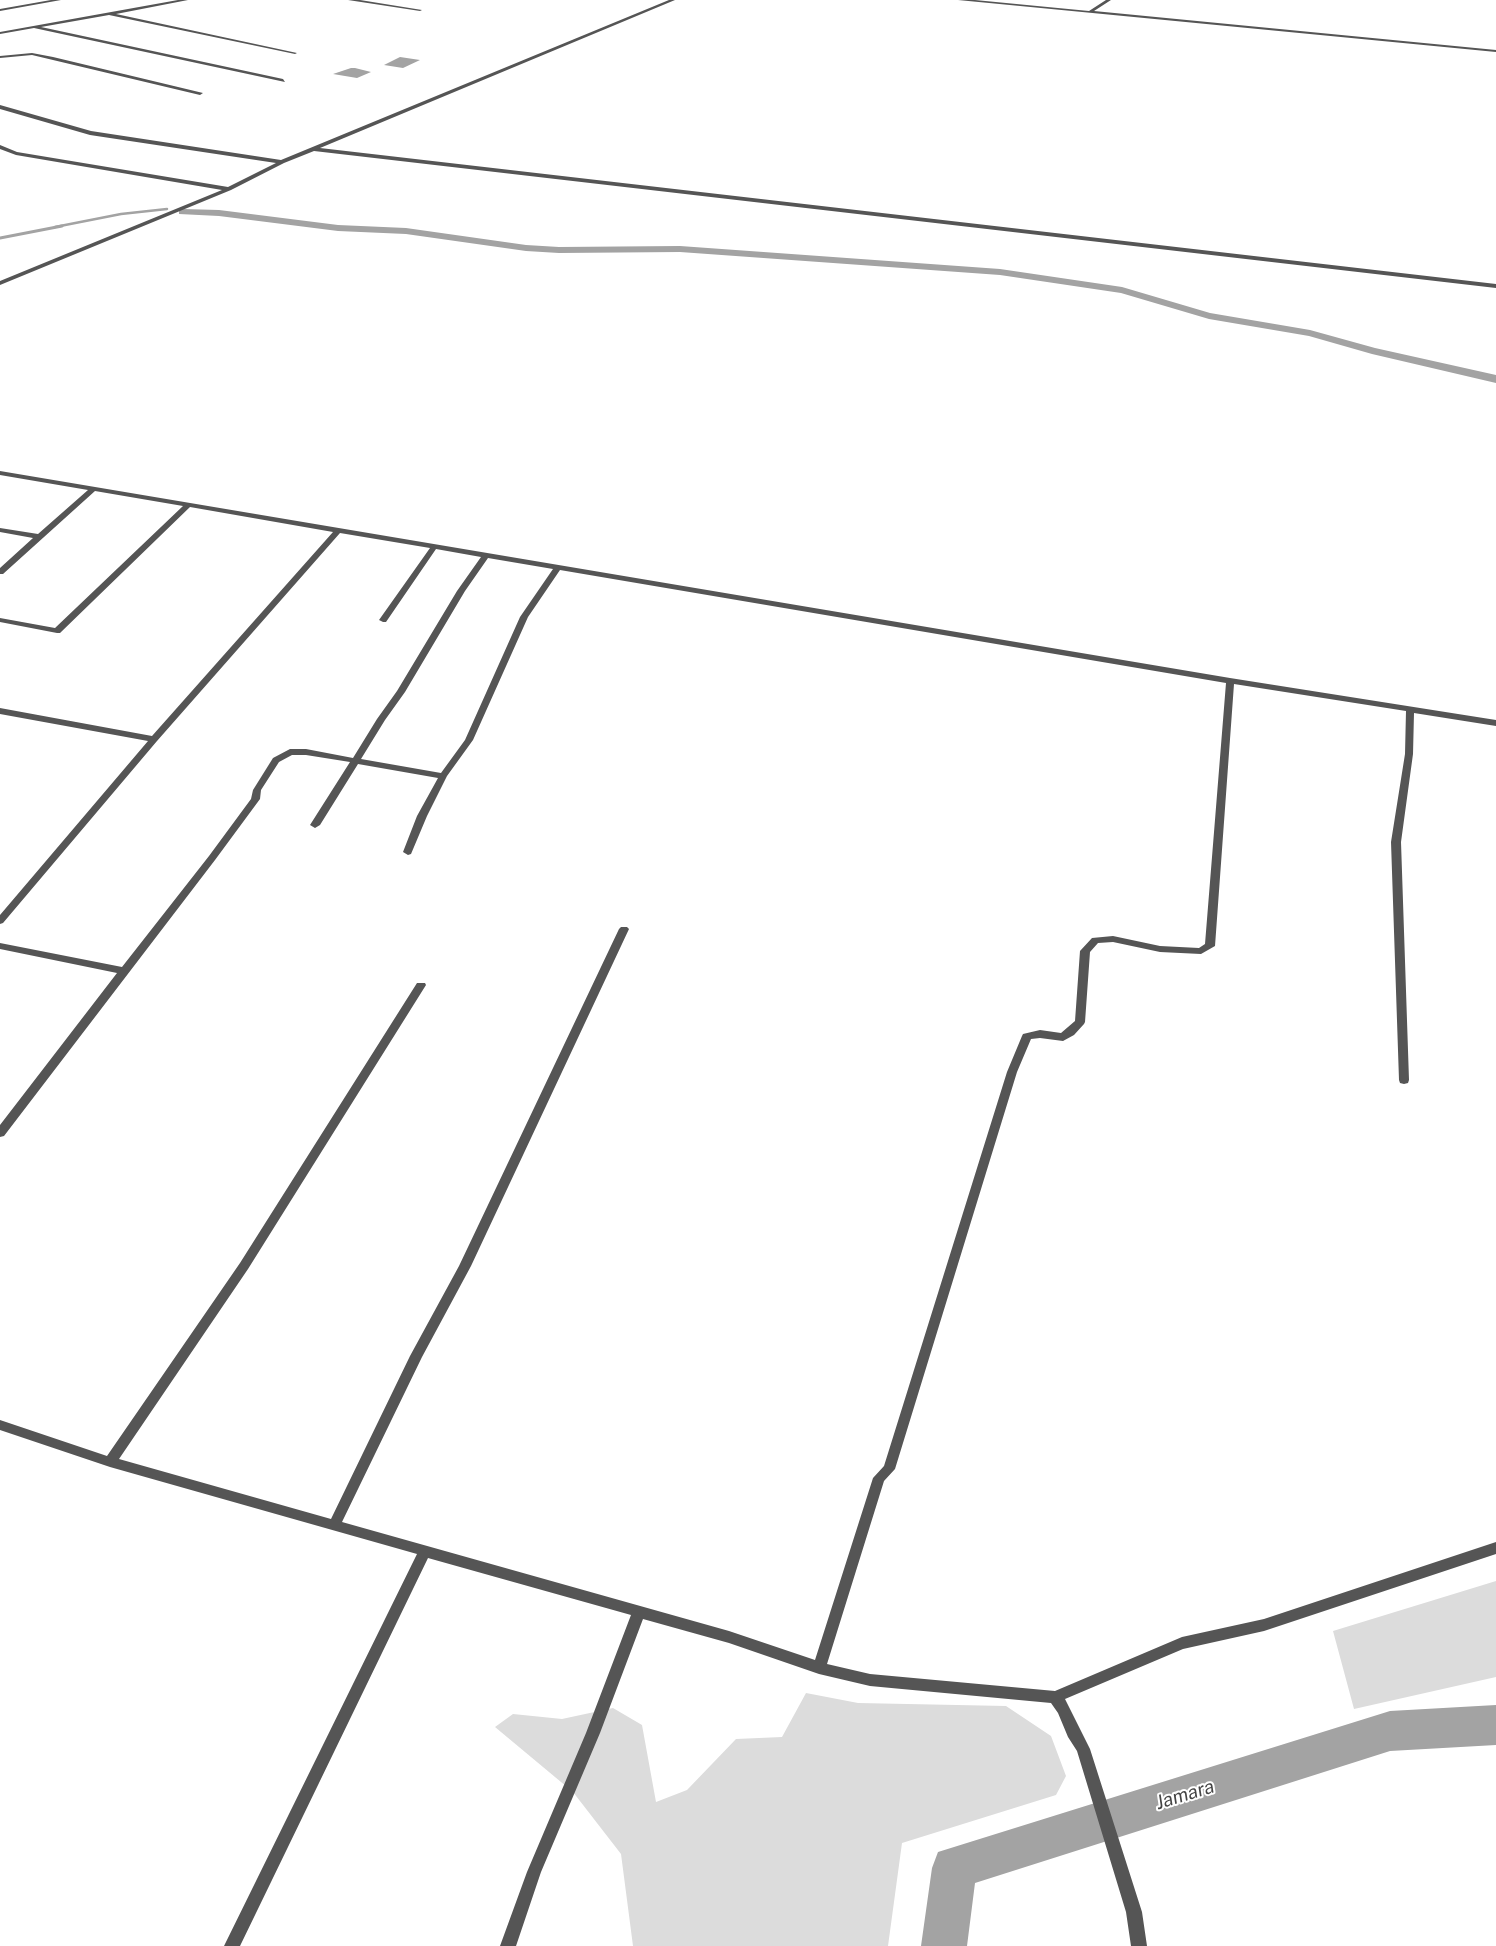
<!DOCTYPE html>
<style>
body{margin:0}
canvas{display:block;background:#fff}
</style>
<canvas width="1496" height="1946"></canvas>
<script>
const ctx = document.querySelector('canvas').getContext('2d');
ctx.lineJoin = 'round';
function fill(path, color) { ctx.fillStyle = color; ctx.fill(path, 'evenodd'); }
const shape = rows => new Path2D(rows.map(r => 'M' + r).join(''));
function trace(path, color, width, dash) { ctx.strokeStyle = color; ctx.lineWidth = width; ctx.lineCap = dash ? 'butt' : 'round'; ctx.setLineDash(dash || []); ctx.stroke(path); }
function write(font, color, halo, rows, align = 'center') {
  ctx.font = font + ' "Public Sans",sans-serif'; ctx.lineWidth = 4; ctx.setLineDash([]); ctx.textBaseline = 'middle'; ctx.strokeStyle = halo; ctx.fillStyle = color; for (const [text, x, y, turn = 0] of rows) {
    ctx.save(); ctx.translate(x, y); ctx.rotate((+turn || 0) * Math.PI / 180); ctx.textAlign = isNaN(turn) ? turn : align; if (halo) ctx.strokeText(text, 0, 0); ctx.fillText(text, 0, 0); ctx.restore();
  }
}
const green = shape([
 [1496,1581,1496,1677,1354,1709,1333,1631],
 [806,1693,858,1703,1006,1706,1051,1736,1066,1776,1056,1795,902,1843,888,1946,633,1946,621,1854,573,1792,495,1727,513,1714,562,1719,613,1708,642,1725,656,1802,687,1790,736,1739,782,1737]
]);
const water = shape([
 [400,57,420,60,403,68,384,65],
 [351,68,355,68,371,72,357,78,333,74]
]);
const streamFar1 = shape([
 [55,227,121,214,167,209]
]);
const stream = shape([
 [0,238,62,226]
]);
const canal = shape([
 [183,209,219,210,338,225,406,228,526,245,559,247,680,246,1000,269,1122,287,1210,313,1310,330,1375,348,1496,375,1496,383,1372,354,1309,336,1209,319,1121,293,1000,275,680,252,559,253,526,251,406,234,338,231,219,216,179,214,179,210,183,209]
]);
const river = shape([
 [1496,1705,1496,1745,1390,1751,975,1883,967,1946,921,1946,932,1868,938,1852,1390,1711,1496,1705]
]);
const minor = shape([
 [51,0,61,0,0,11,0,9,51,0],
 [178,0,188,0,116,14,297,53,295,54,109,15,41,27,283,79,285,82,34,28,0,34,0,32,178,0],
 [348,0,360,0,422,10,420,11,348,0],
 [669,0,675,0,320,148,1496,284,1496,288,314,151,284,163,231,190,0,285,0,281,222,190,16,155,0,149,0,145,17,152,228,187,276,163,90,135,0,109,0,105,91,131,281,160,669,0],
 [958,0,975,0,1089,11,1106,0,1111,0,1094,11,1496,50,1496,52,958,0],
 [32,53,53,57,203,93,200,95,32,55,0,58,0,56,32,53],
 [0,471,1230,678,1496,720,1496,726,1414,713,1413,754,1401,842,1409,1080,1408,1083,1404,1084,1400,1083,1399,1080,1391,842,1405,754,1406,711,1234,684,1215,946,1201,954,1160,952,1113,942,1098,943,1090,952,1085,1022,1084,1024,1074,1035,1063,1041,1040,1038,1031,1039,1017,1072,895,1469,884,1481,827,1664,870,1674,1055,1691,1182,1637,1264,1619,1496,1542,1496,1554,1264,1631,1183,1649,1065,1699,1090,1749,1142,1912,1147,1946,1131,1946,1126,1912,1077,1751,1068,1737,1058,1713,1051,1703,870,1686,819,1674,729,1643,643,1619,600,1733,541,1872,516,1946,500,1946,527,1872,586,1733,631,1615,428,1558,240,1946,224,1946,417,1554,110,1467,0,1430,0,1420,107,1456,240,1263,417,983,425,983,426,985,248,1269,119,1459,331,1519,410,1356,459,1266,619,929,621,927,627,927,629,929,471,1266,422,1357,342,1522,729,1631,815,1660,873,1478,884,1466,1007,1072,1022,1036,1023,1034,1040,1030,1061,1033,1075,1021,1080,951,1092,938,1113,936,1160,946,1199,948,1205,944,1226,683,560,570,528,617,473,740,447,776,427,816,411,854,408,855,403,852,417,816,438,778,358,764,320,825,315,828,310,825,350,762,306,755,292,755,279,762,261,790,260,799,215,860,4,1136,0,1137,0,1125,117,973,0,949,0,943,122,967,209,856,251,799,253,790,273,758,290,749,306,749,353,758,377,719,397,691,457,591,481,557,436,549,386,622,383,622,379,620,430,548,340,533,157,741,3,923,0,924,0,915,148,741,0,714,0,708,152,736,333,532,190,507,60,633,57,633,0,622,0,618,55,628,183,506,95,491,3,574,0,574,0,568,33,538,0,532,0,528,38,534,88,490,0,475,0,471],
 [488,558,553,569,520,617,465,740,441,773,361,759,385,720,405,692,465,591,488,558]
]);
const nearWaternames = [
 ["Jamara",1185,1795,-17]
];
fill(green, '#dcdcdc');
fill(water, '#a3a3a3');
trace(streamFar1, '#a3a3a3', 2.5);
trace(stream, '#a3a3a3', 3);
fill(canal, '#a3a3a3');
fill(river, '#a3a3a3');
fill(minor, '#555');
write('italic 19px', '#444', '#fff', nearWaternames);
</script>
